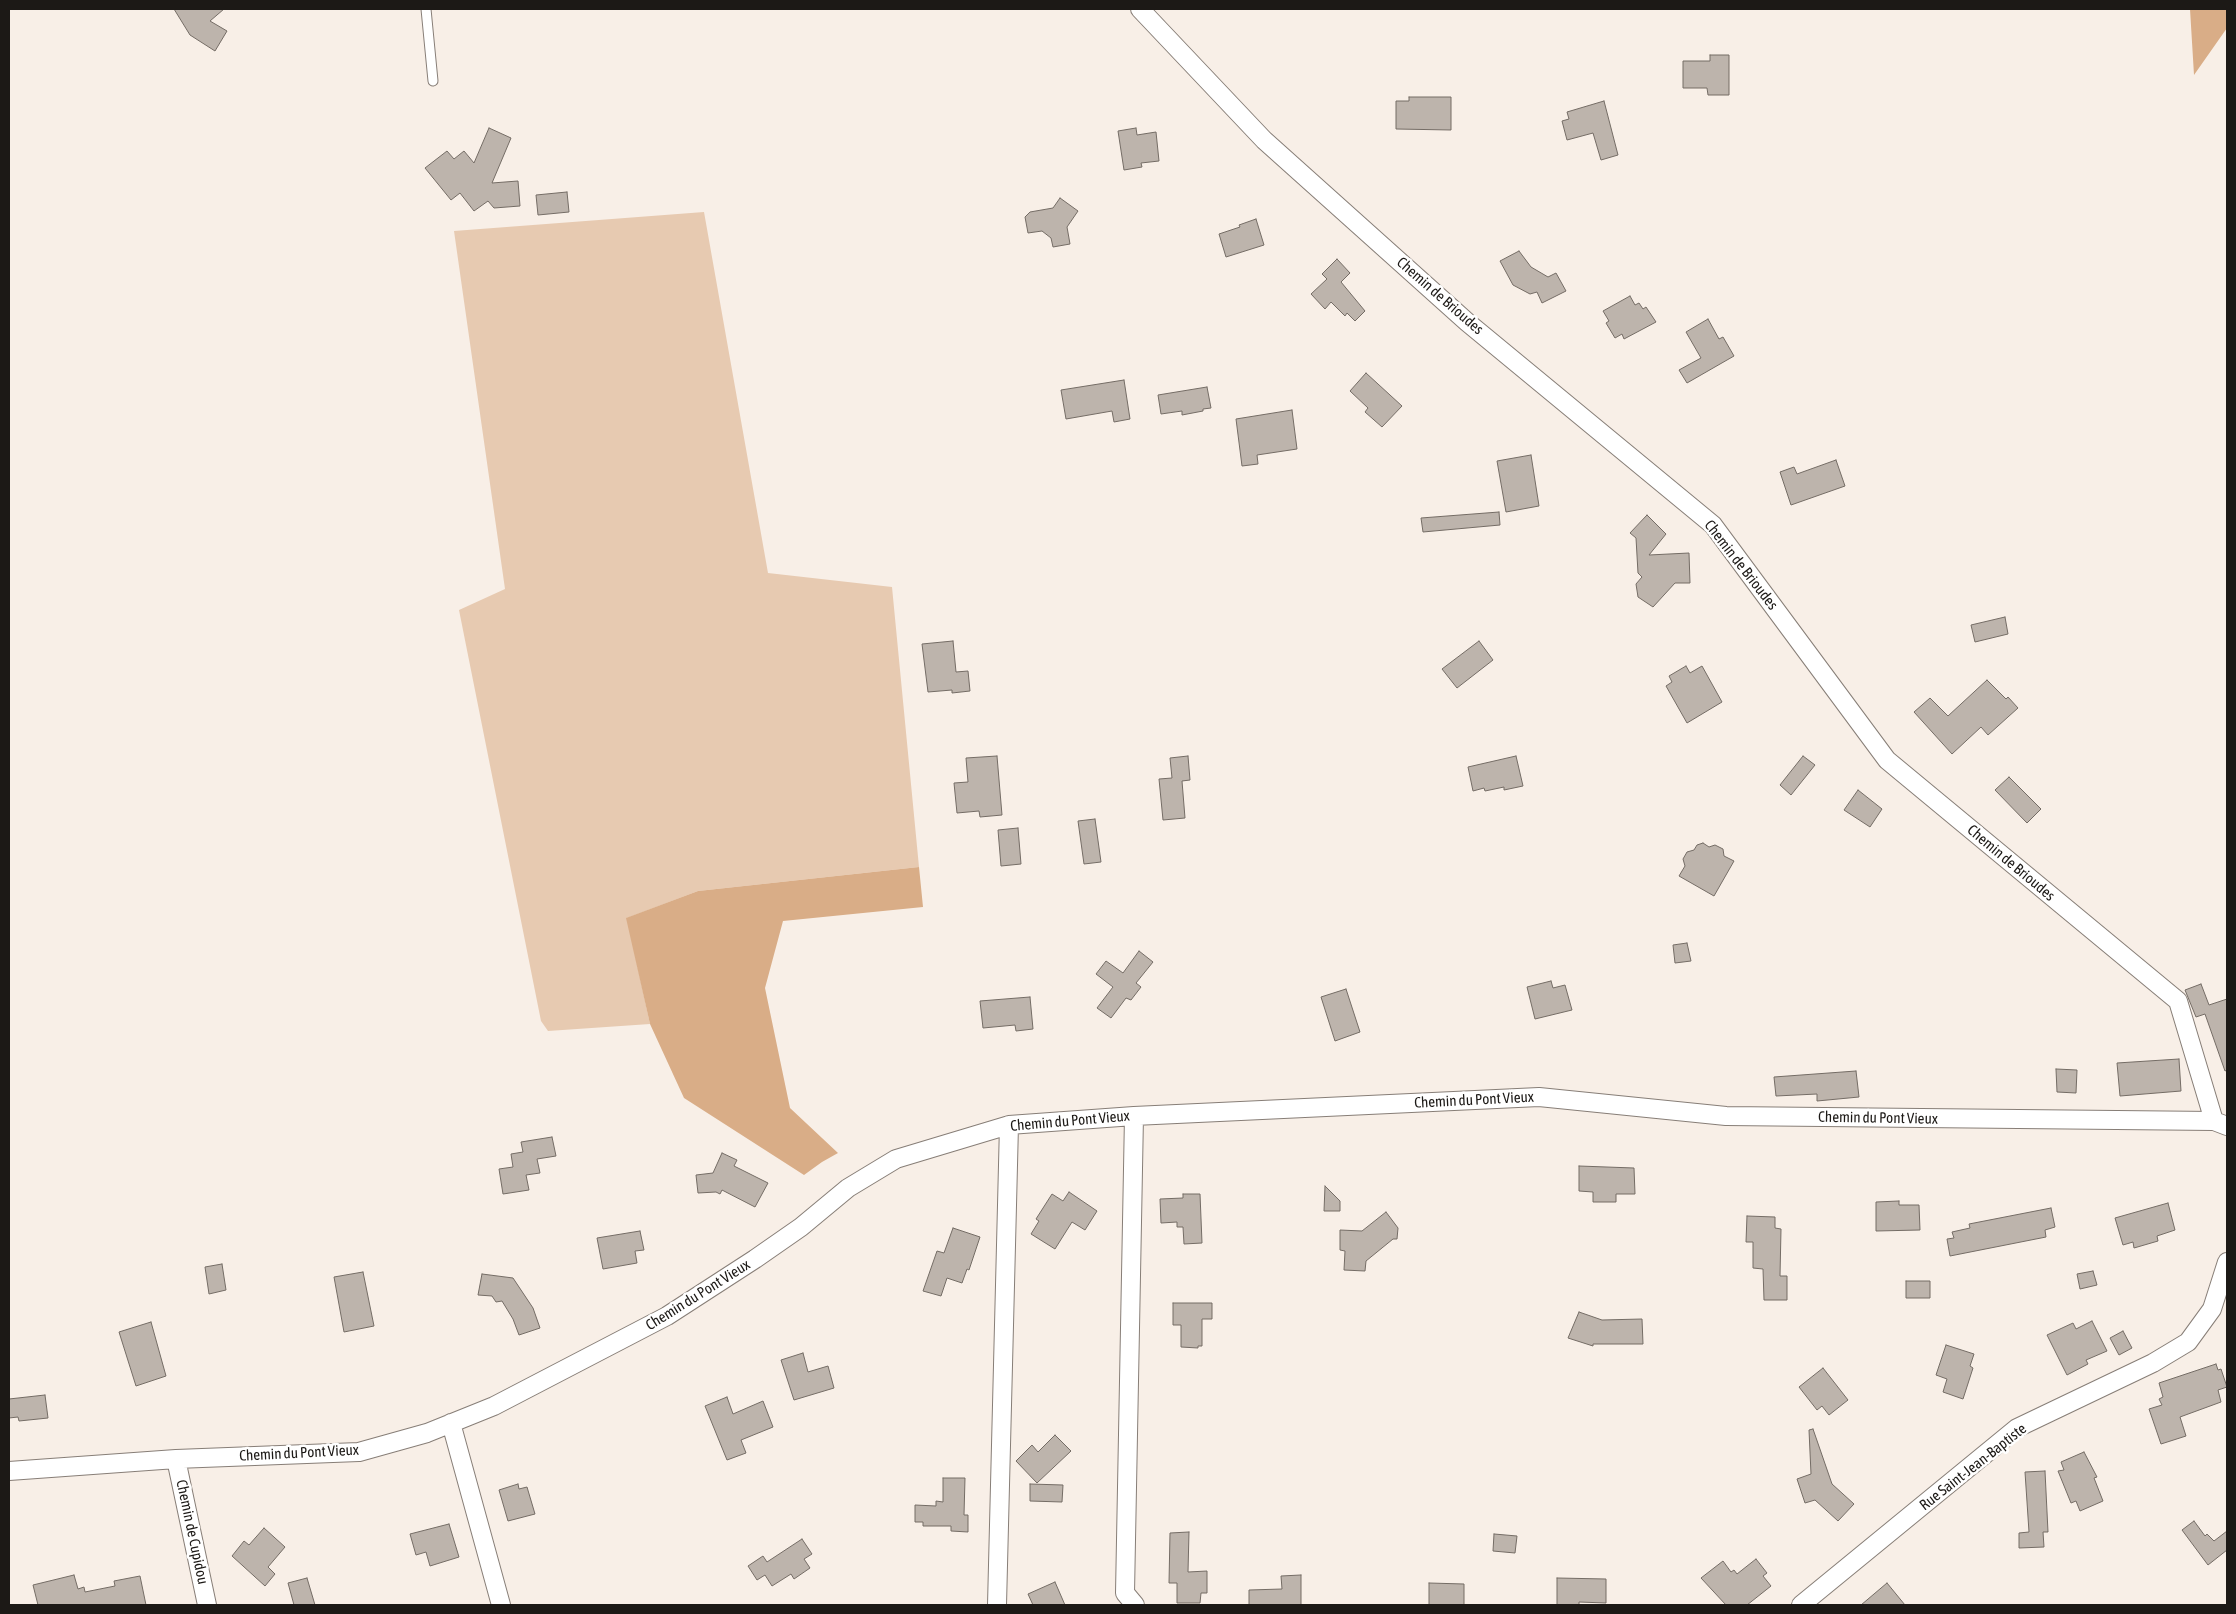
<!DOCTYPE html>
<style>
body{margin:0}
#map{position:relative;width:2236px;height:1614px;overflow:hidden;background:#f8efe7;font-family:"Asap Condensed",sans-serif}
canvas{display:block}
.frame{position:absolute;inset:0;border:10px solid #1c1916;pointer-events:none}
</style>
<div id="map">
<canvas width="2236" height="1614"></canvas>
<div class="frame"></div>
</div>
<script>
const ctx = document.querySelector('canvas').getContext('2d');
ctx.lineJoin = 'round';
function fill(path, color) { ctx.fillStyle = color; ctx.fill(path, 'evenodd'); }
const shape = rows => new Path2D(rows.map(r => 'M' + r).join(''));
function trace(path, color, width, dash) { ctx.strokeStyle = color; ctx.lineWidth = width; ctx.lineCap = dash ? 'butt' : 'round'; ctx.setLineDash(dash || []); ctx.stroke(path); }
function write(font, color, halo, rows, align = 'center') {
  ctx.font = font + ' "Asap Condensed",sans-serif'; ctx.lineWidth = 5; ctx.setLineDash([]); ctx.textBaseline = 'middle'; ctx.strokeStyle = halo; ctx.fillStyle = color; for (const [text, x, y, turn = 0] of rows) {
    ctx.save(); ctx.translate(x, y); ctx.rotate((+turn || 0) * Math.PI / 180); ctx.textAlign = isNaN(turn) ? turn : align; if (halo) ctx.strokeText(text, 0, 0); ctx.fillText(text, 0, 0); ctx.restore();
  }
}
const green = shape([
 [704,212,768,573,892,587,919,867,698,891,627,918,650,1024,548,1031,541,1021,459,610,505,589,454,231]
]);
const forest = shape([
 [2190,9,2227,9,2227,28,2194,75],
 [919,867,923,907,783,921,765,988,790,1108,838,1153,822,1162,804,1175,684,1098,650,1024,626,918,698,891]
]);
const building = shape([
 [174,9,224,9,210,21,227,31,215,51,190,35,174,9],
 [1710,55,1729,55,1729,95,1708,95,1707,88,1683,88,1683,61,1710,61,1710,55],
 [1409,97,1451,97,1451,130,1396,129,1396,101,1409,101,1409,97],
 [1604,101,1618,155,1601,160,1593,133,1567,140,1562,121,1569,119,1567,112,1604,101],
 [489,128,511,138,492,183,518,181,520,206,494,208,488,201,474,211,460,193,451,200,425,168,447,151,454,159,464,151,474,163,489,128],
 [1136,128,1137,135,1156,132,1159,161,1141,163,1142,167,1124,170,1118,131,1136,128],
 [567,192,569,212,538,215,536,195,567,192],
 [1060,198,1078,211,1067,227,1070,244,1053,247,1051,238,1042,231,1028,233,1025,217,1030,212,1053,208,1060,198],
 [1256,219,1264,245,1226,257,1219,234,1240,227,1239,225,1256,219],
 [1519,251,1531,267,1548,277,1556,273,1566,291,1542,303,1537,292,1530,294,1513,285,1500,261,1519,251],
 [1337,259,1350,273,1341,282,1365,311,1355,321,1347,313,1345,316,1331,302,1325,309,1311,294,1327,279,1322,274,1337,259],
 [1630,296,1635,305,1639,303,1643,309,1646,307,1656,322,1624,339,1622,334,1615,338,1606,323,1609,321,1603,311,1630,296],
 [1708,319,1719,339,1723,337,1734,356,1687,383,1679,370,1701,358,1686,332,1708,319],
 [1366,373,1402,406,1382,427,1365,412,1368,408,1350,391,1366,373],
 [1124,380,1130,419,1114,422,1112,411,1066,419,1061,390,1124,380],
 [1207,387,1211,408,1203,409,1203,411,1182,415,1182,411,1161,414,1158,395,1207,387],
 [1292,410,1297,449,1257,455,1258,464,1242,466,1236,419,1292,410],
 [1531,455,1539,506,1506,512,1497,461,1531,455],
 [1836,460,1845,486,1791,505,1780,472,1794,467,1797,474,1836,460],
 [1499,512,1500,525,1423,532,1421,518,1499,512],
 [1647,515,1666,534,1649,555,1689,553,1690,583,1675,583,1653,607,1638,597,1636,584,1642,577,1638,573,1636,538,1630,533,1647,515],
 [2005,617,2008,634,1975,642,1971,625,2005,617],
 [953,641,956,672,968,671,970,691,952,693,952,690,928,692,922,644,953,641],
 [1479,641,1493,660,1457,688,1442,669,1479,641],
 [1686,666,1690,673,1702,666,1722,702,1687,723,1666,686,1672,682,1669,676,1686,666],
 [1987,680,2006,699,2008,697,2018,708,1988,735,1981,727,1952,754,1914,712,1930,698,1948,716,1987,680],
 [997,756,1002,815,980,817,979,811,957,813,954,783,968,782,966,758,997,756],
 [1188,756,1190,780,1182,781,1185,818,1163,820,1159,779,1172,778,1170,758,1188,756],
 [1516,756,1523,786,1504,790,1504,787,1485,791,1484,788,1473,791,1468,767,1516,756],
 [1803,756,1815,765,1791,795,1780,785,1803,756],
 [2009,777,2041,809,2027,823,1995,790,2009,777],
 [1858,790,1882,809,1870,827,1844,810,1858,790],
 [1095,819,1101,862,1084,864,1078,821,1095,819],
 [1018,828,1021,864,1001,866,998,830,1018,828],
 [1703,843,1709,847,1715,845,1723,849,1724,856,1734,861,1714,896,1679,876,1685,866,1683,859,1687,852,1694,850,1697,845,1703,843],
 [1687,943,1691,961,1675,963,1673,945,1687,943],
 [1139,951,1153,962,1136,983,1141,987,1131,1000,1126,998,1111,1018,1097,1008,1113,987,1096,974,1106,961,1123,973,1139,951],
 [1551,981,1553,988,1565,985,1572,1010,1535,1019,1527,987,1551,981],
 [2201,984,2209,1005,2227,999,2227,1070,2225,1071,2205,1014,2196,1017,2185,990,2201,984],
 [1346,989,1360,1032,1335,1041,1321,997,1346,989],
 [1030,997,1033,1029,1016,1031,1015,1025,983,1028,980,1001,1030,997],
 [2179,1059,2181,1091,2120,1096,2117,1063,2179,1059],
 [2056,1069,2077,1070,2076,1093,2057,1092,2056,1069],
 [1856,1071,1859,1097,1817,1101,1817,1094,1776,1096,1774,1077,1856,1071],
 [552,1137,556,1156,537,1159,540,1173,526,1175,529,1190,503,1194,499,1169,513,1167,511,1154,523,1152,521,1142,552,1137],
 [722,1153,737,1160,734,1166,768,1183,755,1207,722,1190,720,1194,716,1192,698,1193,696,1175,713,1173,722,1153],
 [1579,1166,1634,1168,1635,1194,1616,1194,1616,1202,1593,1202,1593,1192,1579,1191,1579,1166],
 [1325,1186,1340,1201,1340,1211,1324,1211,1325,1186],
 [1069,1192,1097,1211,1085,1230,1072,1222,1055,1249,1031,1234,1039,1221,1036,1219,1052,1194,1063,1201,1069,1192],
 [1183,1194,1200,1194,1202,1243,1184,1244,1183,1227,1177,1227,1177,1222,1161,1223,1160,1199,1183,1198,1183,1194],
 [1899,1201,1899,1205,1919,1205,1920,1230,1876,1231,1876,1202,1899,1201],
 [2168,1203,2175,1230,2157,1236,2158,1241,2134,1248,2133,1242,2123,1245,2115,1218,2168,1203],
 [2051,1208,2055,1227,2045,1230,2046,1237,1950,1256,1947,1239,1954,1238,1952,1232,1970,1228,1969,1224,2051,1208],
 [1386,1212,1398,1228,1397,1239,1393,1239,1366,1261,1365,1271,1344,1270,1345,1251,1340,1250,1340,1230,1362,1231,1386,1212],
 [1747,1216,1775,1217,1775,1228,1781,1229,1780,1276,1787,1276,1787,1300,1764,1300,1763,1269,1753,1268,1753,1242,1746,1242,1747,1216],
 [953,1228,980,1237,969,1270,967,1269,962,1283,947,1278,941,1296,923,1291,937,1251,944,1253,953,1228],
 [640,1231,644,1250,635,1251,637,1263,603,1269,597,1238,640,1231],
 [222,1264,226,1290,209,1294,205,1267,222,1264],
 [2093,1271,2097,1285,2080,1289,2077,1274,2093,1271],
 [363,1272,374,1326,344,1332,334,1277,363,1272],
 [482,1274,513,1278,533,1308,540,1328,519,1335,513,1319,502,1301,496,1302,492,1296,478,1295,482,1274],
 [1906,1281,1930,1281,1930,1298,1906,1298,1906,1281],
 [1173,1303,1212,1303,1212,1319,1202,1319,1202,1346,1198,1346,1198,1348,1181,1347,1181,1325,1173,1325,1173,1303],
 [1579,1312,1602,1320,1642,1319,1643,1344,1593,1344,1593,1346,1568,1338,1579,1312],
 [2092,1321,2107,1351,2086,1360,2088,1364,2067,1375,2047,1335,2073,1323,2076,1329,2092,1321],
 [151,1322,166,1376,136,1386,119,1332,151,1322],
 [2123,1331,2132,1348,2119,1355,2110,1338,2123,1331],
 [1946,1345,1974,1354,1970,1366,1973,1368,1963,1399,1943,1392,1947,1379,1936,1375,1946,1345],
 [803,1353,808,1372,828,1366,834,1388,794,1400,781,1360,803,1353],
 [2216,1364,2218,1370,2221,1369,2227,1387,2218,1390,2221,1402,2180,1417,2186,1436,2161,1444,2149,1409,2162,1405,2159,1399,2163,1397,2159,1383,2216,1364],
 [1823,1368,1848,1400,1829,1415,1822,1406,1817,1410,1799,1387,1823,1368],
 [45,1395,48,1418,19,1421,18,1417,9,1418,9,1399,45,1395],
 [727,1397,733,1414,763,1401,773,1427,741,1440,746,1453,727,1460,705,1406,727,1397],
 [1813,1429,1832,1484,1854,1504,1838,1521,1815,1500,1805,1503,1797,1479,1811,1474,1809,1430,1813,1429],
 [1055,1435,1071,1451,1037,1483,1016,1461,1032,1445,1038,1452,1055,1435],
 [2084,1452,2097,1477,2094,1478,2103,1501,2080,1511,2076,1501,2071,1503,2058,1471,2064,1470,2061,1462,2084,1452],
 [2045,1471,2048,1532,2043,1532,2044,1547,2019,1548,2019,1533,2029,1532,2025,1472,2045,1471],
 [943,1478,965,1478,964,1515,968,1515,968,1532,951,1531,951,1526,923,1526,923,1522,915,1522,915,1505,936,1506,936,1501,943,1502,943,1478],
 [518,1484,519,1489,527,1487,535,1514,508,1521,499,1490,518,1484],
 [1030,1484,1063,1485,1062,1502,1030,1501,1030,1484],
 [2194,1521,2205,1536,2207,1534,2214,1541,2227,1531,2227,1550,2208,1565,2182,1530,2194,1521],
 [449,1524,459,1557,430,1566,426,1552,416,1555,410,1534,449,1524],
 [264,1528,285,1547,268,1567,275,1574,265,1586,232,1556,244,1541,249,1545,264,1528],
 [1189,1532,1188,1572,1207,1571,1207,1593,1201,1593,1200,1603,1177,1603,1177,1583,1169,1583,1170,1533,1189,1532],
 [1494,1534,1517,1536,1515,1553,1493,1551,1494,1534],
 [802,1539,812,1554,804,1559,810,1568,794,1579,791,1574,772,1586,765,1575,757,1580,748,1566,763,1556,767,1562,802,1539],
 [1756,1559,1767,1573,1763,1576,1771,1586,1747,1605,1726,1605,1701,1578,1723,1561,1731,1572,1734,1570,1737,1574,1756,1559],
 [74,1575,78,1589,84,1587,85,1592,115,1586,114,1581,140,1576,146,1605,38,1605,33,1585,74,1575],
 [1301,1575,1301,1605,1249,1605,1249,1590,1282,1589,1281,1576,1301,1575],
 [307,1578,315,1605,294,1605,288,1583,307,1578],
 [1557,1578,1606,1579,1606,1603,1579,1602,1579,1605,1557,1605,1557,1578],
 [1055,1582,1065,1605,1033,1605,1028,1594,1055,1582],
 [1429,1583,1464,1584,1464,1605,1429,1605,1429,1583],
 [1887,1583,1905,1605,1861,1605,1887,1583]
]);
const lane = shape([
 [426,9,433,81]
]);
const street = shape([
 [1140,9,1264,140,1467,322,1713,525,1887,760,2178,1001,2214,1121,2227,1126],
 [1134,1116,1125,1593,1135,1605],
 [451,1423,501,1605],
 [176,1459,207,1605],
 [9,1471,176,1459,359,1452,427,1433,494,1406,667,1316,755,1259,801,1227,848,1188,896,1159,1009,1125,1134,1116,1539,1097,1726,1116,2214,1121],
 [997,1605,1009,1125],
 [1801,1605,2017,1428,2153,1363,2188,1342,2212,1309,2227,1262]
]);
const streetNames = [
 ["Chemin de Brioudes",1440,296,41],
 ["Chemin de Brioudes",1741,565,52],
 ["Chemin de Brioudes",2011,863,40],
 ["Chemin du Pont Vieux",1474,1100,-3],
 ["Chemin du Pont Vieux",1878,1118,1],
 ["Chemin du Pont Vieux",1070,1121,-5],
 ["Chemin du Pont Vieux",698,1295,-32],
 ["Chemin du Pont Vieux",299,1453,-3],
 ["Rue Saint-Jean-Baptiste",1973,1467,-38],
 ["Chemin de Cupidou",192,1532,78]
];
fill(green, '#e7cab1');
fill(forest, '#d9ad87');
fill(building, '#bdb4ac');
trace(building, '#746c65', 1);
trace(lane, '#877e77', 11);
trace(street, '#877e77', 20);
trace(lane, '#fff', 9);
trace(street, '#fff', 18);
write('15px', '#1c1916', '#fff', streetNames);
</script>
